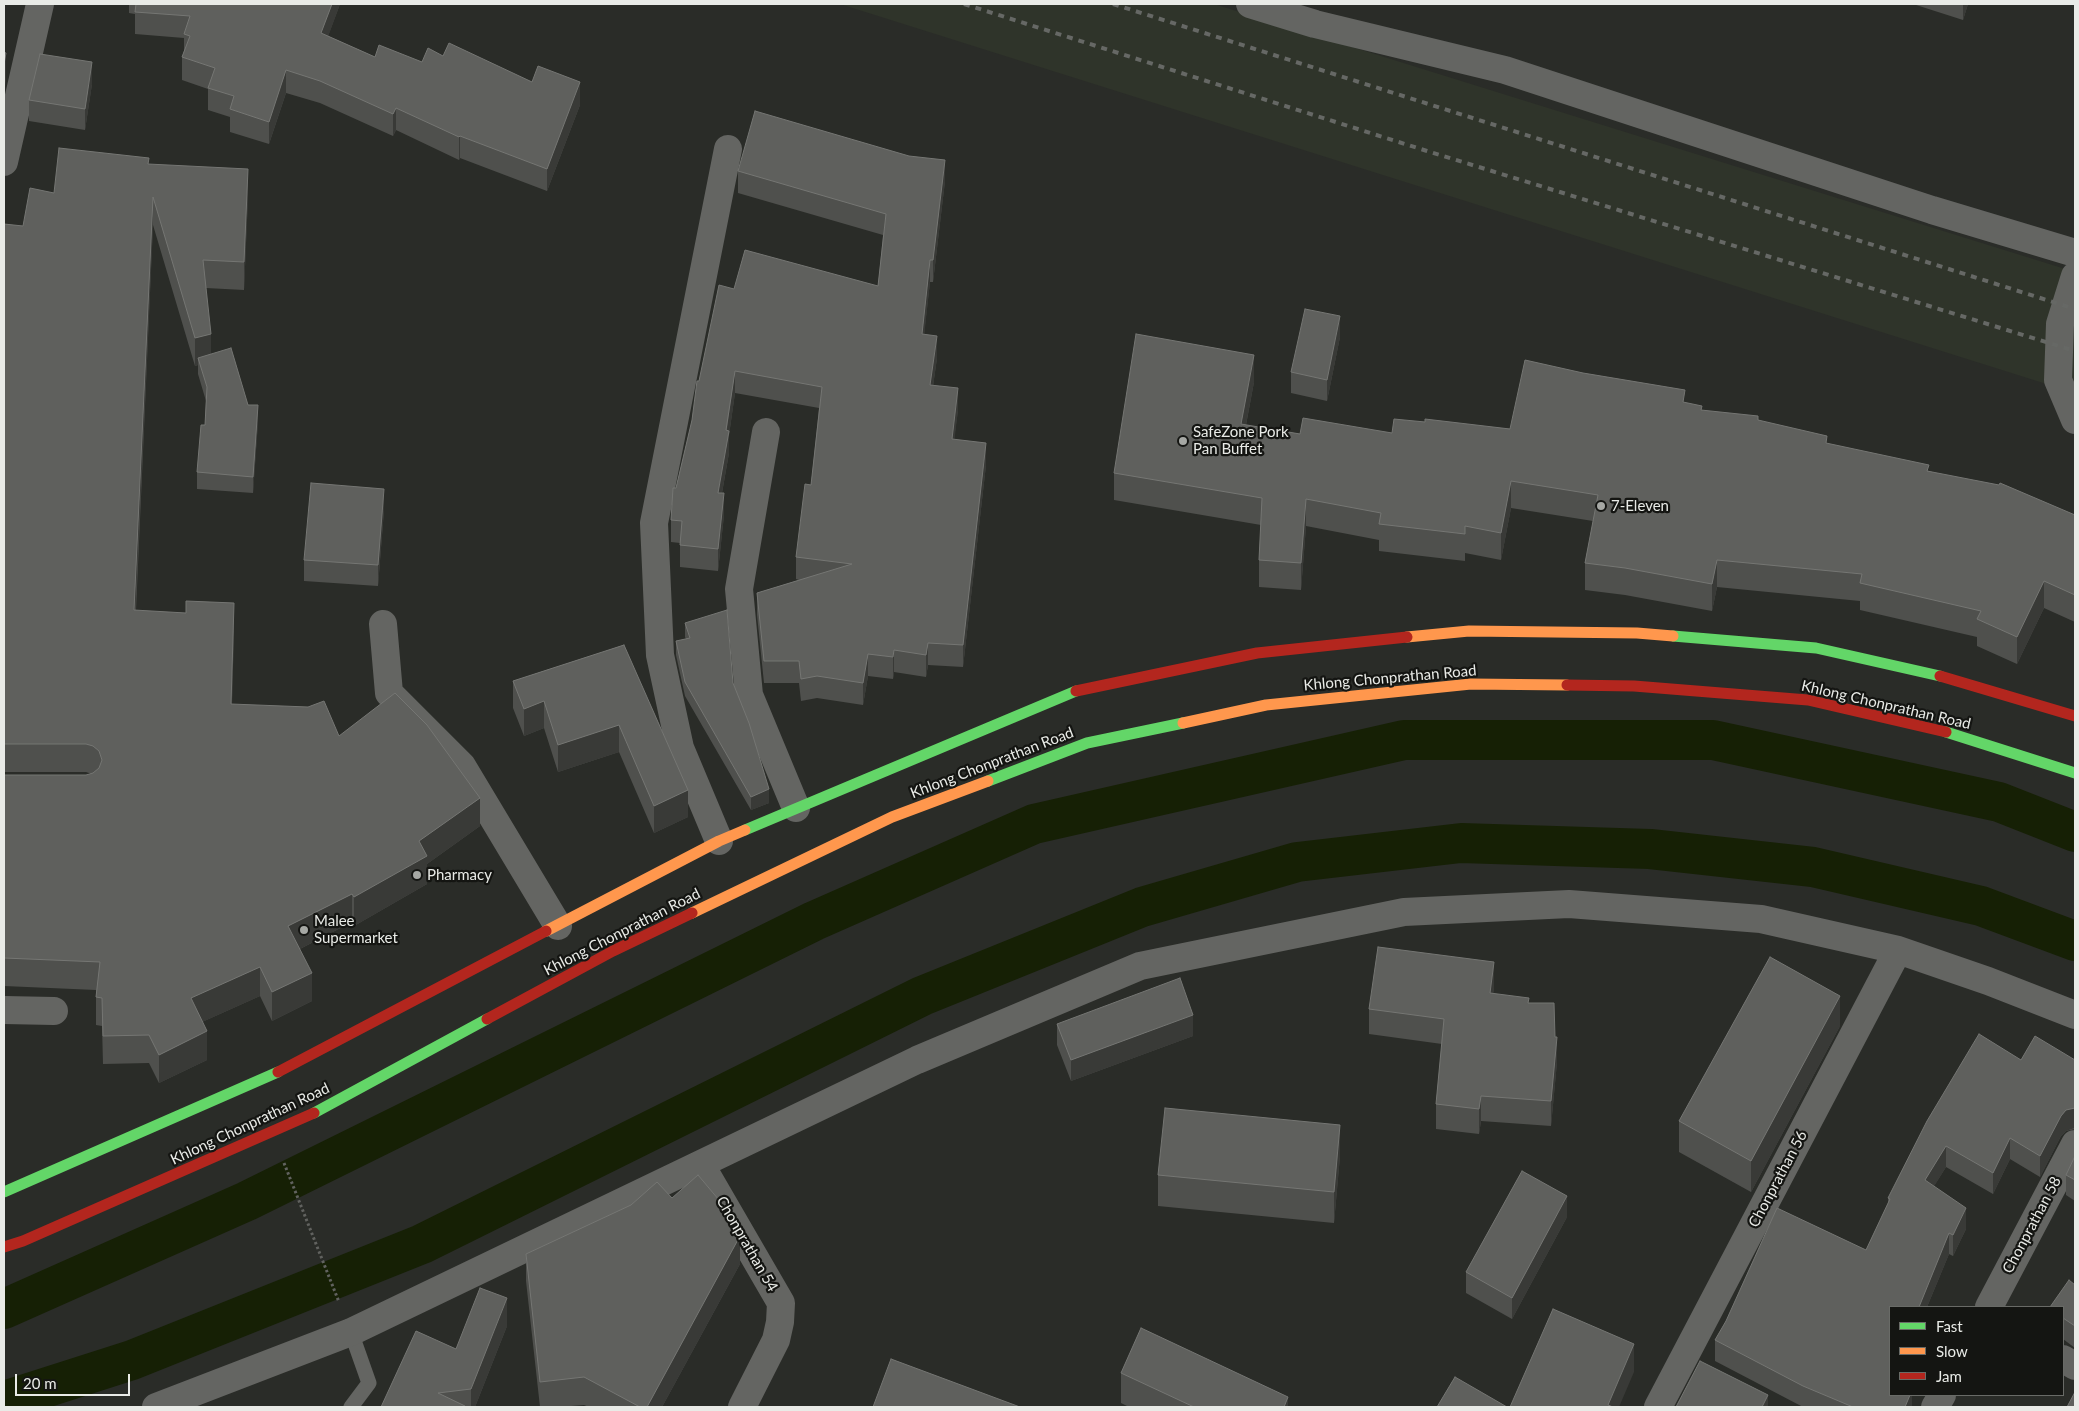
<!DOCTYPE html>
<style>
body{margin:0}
#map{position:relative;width:2079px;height:1411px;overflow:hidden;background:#2a2c28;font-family:Lato,sans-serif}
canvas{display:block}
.frame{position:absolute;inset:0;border:5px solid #e9ebe7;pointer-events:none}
.legend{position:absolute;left:1889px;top:1306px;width:175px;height:90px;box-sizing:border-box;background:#141512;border:1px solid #696b67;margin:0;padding:6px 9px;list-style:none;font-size:15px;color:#e9ebe7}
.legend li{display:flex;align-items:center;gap:10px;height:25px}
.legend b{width:25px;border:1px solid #696b67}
.scale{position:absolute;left:15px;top:1374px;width:115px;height:22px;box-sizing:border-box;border:2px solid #e9ebe7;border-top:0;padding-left:6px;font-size:15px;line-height:18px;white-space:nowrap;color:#e9ebe7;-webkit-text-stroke:4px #141512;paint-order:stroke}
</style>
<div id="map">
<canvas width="2079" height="1411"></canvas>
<div class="frame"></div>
<ul class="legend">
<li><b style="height:6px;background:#63d668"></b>Fast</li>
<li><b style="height:6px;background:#ff974d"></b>Slow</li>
<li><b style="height:6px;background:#b3261e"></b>Jam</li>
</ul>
<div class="scale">20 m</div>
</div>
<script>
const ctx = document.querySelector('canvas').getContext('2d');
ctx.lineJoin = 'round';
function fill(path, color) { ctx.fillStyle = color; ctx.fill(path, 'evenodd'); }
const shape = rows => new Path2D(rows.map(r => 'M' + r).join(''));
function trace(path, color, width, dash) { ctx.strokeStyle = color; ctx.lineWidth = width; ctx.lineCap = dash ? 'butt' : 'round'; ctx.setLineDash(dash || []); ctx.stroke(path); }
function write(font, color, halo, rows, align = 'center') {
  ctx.font = font + ' Lato,sans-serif'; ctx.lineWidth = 4.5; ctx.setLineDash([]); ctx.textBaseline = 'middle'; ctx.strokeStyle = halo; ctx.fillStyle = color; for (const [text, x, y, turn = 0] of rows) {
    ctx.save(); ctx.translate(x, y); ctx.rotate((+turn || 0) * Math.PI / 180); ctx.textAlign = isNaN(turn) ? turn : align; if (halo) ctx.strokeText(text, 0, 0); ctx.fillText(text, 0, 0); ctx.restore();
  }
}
const built = shape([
 [840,4,1214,4,2075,272,2075,393]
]);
const canal = shape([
 [4,1309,247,1201,814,921,1034,824,1404,740,1713,740,1999,802,2075,832],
 [4,1401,132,1360,422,1244,922,996,1142,907,1297,862,1461,843,1650,849,1813,867,1981,906,2075,941]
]);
const path = shape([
 [284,1163,339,1302]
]);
const lane = shape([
 [351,1407,369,1383,351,1332]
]);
const street = shape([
 [1250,4,1315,24,1505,70,1932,210,2075,253],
 [4,162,40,4],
 [2075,276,2060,324,2058,380,2075,420],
 [766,432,739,589,749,695,796,808],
 [383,624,389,693,462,766,558,926],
 [719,841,680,748,660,655,654,523,728,149],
 [4,1010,54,1011],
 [701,1165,781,1303,780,1322,776,1340,742,1407],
 [1989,1307,2075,1144],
 [2063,1359,2075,1366],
 [156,1407,351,1332,917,1060,1140,966,1404,912,1569,904,1761,919,1898,950,1988,981,2075,1015],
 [1658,1407,1898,950],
 [1935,1407,1942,1395]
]);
const fast = shape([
 [1673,636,1816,648,1940,676],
 [1946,732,2075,773],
 [988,781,1087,743,1183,723],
 [745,830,1076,691],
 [314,1113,487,1019],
 [4,1192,278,1072]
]);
const slow = shape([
 [1407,637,1469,631,1637,633,1673,636],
 [1183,723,1266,705,1471,684,1567,685],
 [692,913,892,817,988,781],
 [546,931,719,841,745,830]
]);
const jam = shape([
 [1940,676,2075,716],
 [1567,685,1634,686,1808,700,1946,732],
 [1076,691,1257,653,1407,637],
 [487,1019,613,951,692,913],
 [278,1072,546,931],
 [4,1247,23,1241,314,1113]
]);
const rail = shape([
 [964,4,1427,151,2075,351],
 [1113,4,2075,309]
]);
const wall = shape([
 [129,4,340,4,328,36,375,57,422,62,443,56,580,105,547,191,460,158,459,160,396,130,393,136,320,103,286,93,269,144,230,132,230,117,208,110,208,89,182,80,182,57,184,51,184,38,135,34,135,14,129,13],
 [1913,4,1968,4,1963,20],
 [92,84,85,130,29,121,29,100],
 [149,164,248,197,244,290,206,288,211,354,248,405,258,422,253,493,197,489,197,472,205,425,206,401,198,374,198,365,195,366,153,225,136,610,234,631,232,704,339,736,480,826,427,864,427,884,354,926,352,922,300,949,312,1001,272,1021,260,996,202,1022,207,1060,159,1083,149,1063,103,1064,102,1026,96,1025,96,990,4,986,4,775,86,775,92,774,86,772,4,772,4,224,23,226,54,193],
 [738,171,945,181,933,282,930,282,924,334,937,358,933,386,958,410,954,439,986,465,963,667,928,665,926,677,894,672,893,679,868,676,863,705,817,698,801,701,799,683,764,683,757,615,757,593,799,580,796,579,796,557,811,485,819,408,735,393,729,435,729,453,722,493,724,515,718,571,680,567,680,543,671,542,671,520,676,488,692,420,699,381,734,289,878,286,883,235,738,193],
 [1340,337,1327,401,1291,393,1291,372],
 [1254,382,1246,425,1300,434,1392,433,1425,422,1510,429,1685,403,1702,411,1758,420,1827,444,1929,471,2075,515,2075,622,2044,608,2017,664,1977,646,1977,637,1860,610,1860,601,1717,587,1712,611,1625,595,1585,590,1585,563,1593,521,1511,508,1501,560,1465,553,1465,561,1379,551,1379,540,1306,526,1301,590,1259,587,1259,560,1261,525,1114,500,1114,473],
 [384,510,378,586,304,581,304,560],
 [685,623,733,683,769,803,751,810,685,696,676,655,676,641,686,639,685,637],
 [624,645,688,817,654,833,619,752,558,772,544,728,524,736,513,708,513,681],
 [1494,987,1493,994,1529,1003,1555,1037,1557,1062,1551,1126,1481,1121,1479,1134,1436,1129,1436,1104,1442,1044,1369,1034,1369,1009],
 [1057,1024,1193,1036,1071,1081,1057,1045],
 [1840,1026,1751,1192,1679,1152,1679,1121],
 [2021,1060,2075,1060,2075,1129,2066,1131,2061,1136,2040,1177,2010,1159,1993,1194,1946,1167,1934,1186,1966,1229,1953,1256,1949,1254,1927,1307,1890,1307,1890,1395,1912,1395,1912,1407,1803,1407,1715,1361,1715,1340,1866,1250,1888,1204,1888,1198],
 [1340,1156,1334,1223,1158,1206,1158,1175],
 [2075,1156,2075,1201,2066,1195,2066,1175],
 [672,1198,740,1264,662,1407,589,1407,584,1405,559,1407,540,1407,526,1281,526,1254],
 [1567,1217,1512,1319,1466,1293,1466,1272],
 [2075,1285,2075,1348,2063,1339,2063,1307],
 [507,1326,475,1407,381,1407,456,1349],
 [1121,1373,1288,1407,1129,1407,1121,1403]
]);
const shadedWall = shape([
 [332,4,340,4,321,56,321,33],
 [1963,4,1968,4,1963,20],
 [6,53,6,81,4,93,4,64],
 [92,62,92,84,85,130,85,109],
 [286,70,286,93,269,144,269,122],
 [580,82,580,105,547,191,547,169],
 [396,108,396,130,393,136,393,114],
 [460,136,460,158,459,160,459,137],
 [945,160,945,181,933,282,933,260],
 [248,169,248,197,244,290,244,262],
 [153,197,153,225,134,638,134,610],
 [930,260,930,282,922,356,922,334],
 [1340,316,1340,337,1327,401,1327,380],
 [211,334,211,363,198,358,198,365,195,366,195,338],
 [937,336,937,358,930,407,930,385],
 [1254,355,1254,382,1241,451,1241,424],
 [735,371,735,393,729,435,729,453,718,515,718,493],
 [958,388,958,410,952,461,952,439],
 [258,405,258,422,253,493,253,477],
 [986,443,986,465,963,667,963,645],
 [1511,481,1511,508,1501,560,1501,533],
 [384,489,384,510,378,586,378,565],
 [724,493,724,515,718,571,718,549],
 [1306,499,1306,526,1301,590,1301,563],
 [1717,560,1717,587,1712,611,1712,584],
 [2044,581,2044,608,2017,664,2017,637],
 [234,603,234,631,231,733,231,704],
 [928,643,928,665,926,677,926,655],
 [894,650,894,672,893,679,893,657],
 [868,654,868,676,863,705,863,683],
 [544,701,544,728,524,736,524,709],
 [619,725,619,752,558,772,558,745],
 [769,789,769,803,751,810,751,797],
 [688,790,688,817,654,833,654,806],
 [480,798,480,826,427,864,427,884,354,926,354,897,419,841],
 [352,894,352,922,288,955,288,926],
 [1494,962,1494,987,1490,1018,1490,993],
 [260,967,260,996,191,1027,191,998],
 [312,973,312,1001,272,1021,272,992],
 [1840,996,1840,1026,1751,1192,1751,1161],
 [1193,1015,1193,1036,1071,1081,1071,1060],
 [207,1031,207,1060,159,1083,159,1055],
 [1557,1037,1557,1062,1551,1126,1551,1101],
 [1481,1096,1481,1121,1479,1134,1479,1109],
 [2074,1108,2074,1128,2066,1131,2061,1136,2040,1177,2040,1156,2061,1116,2066,1110],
 [1340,1125,1340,1156,1334,1223,1334,1192],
 [2010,1138,2010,1159,1993,1194,1993,1173],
 [1946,1146,1946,1167,1925,1201,1925,1180],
 [1567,1196,1567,1217,1512,1319,1512,1298],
 [1966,1208,1966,1229,1953,1256,1953,1235],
 [1949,1233,1949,1254,1927,1307,1919,1307],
 [740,1236,740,1264,662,1407,647,1407],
 [507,1298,507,1326,475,1407,471,1407,471,1389],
 [1634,1344,1634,1372,1619,1407,1608,1407,1608,1405],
 [1768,1395,1768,1407,1762,1407],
 [1910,1395,1912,1395,1912,1407,1905,1407],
 [1288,1397,1288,1407,1284,1407]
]);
const building = shape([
 [136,4,332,4,321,33,375,57,379,45,422,62,428,48,443,56,449,43,532,82,538,66,580,82,547,169,460,136,459,137,396,108,393,114,320,81,286,70,269,122,230,109,234,96,208,88,215,68,182,57,190,36,184,34,190,16,135,12,136,4],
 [4,52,6,53,4,64,4,52],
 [40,54,92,62,85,109,29,100,40,54],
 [755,111,909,156,945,160,933,260,930,260,922,334,937,336,930,385,958,388,952,439,986,443,963,645,928,643,926,655,894,650,893,657,868,654,863,683,817,676,801,679,799,661,764,661,757,593,852,564,796,557,805,484,811,485,822,387,735,371,726,430,729,431,718,493,724,493,718,549,680,545,682,521,671,520,673,488,676,488,692,420,697,381,699,381,719,285,734,289,745,250,878,286,886,214,738,171,755,111],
 [59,148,149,158,148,164,248,169,244,262,203,260,211,334,195,338,153,197,134,610,186,613,186,601,234,603,231,704,308,707,324,701,339,736,395,693,427,725,480,798,419,841,427,856,354,897,352,894,288,926,312,973,272,992,260,967,191,998,207,1031,159,1055,149,1035,103,1036,102,998,96,997,100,962,4,958,4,775,86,775,93,773,99,768,102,760,99,751,93,746,86,744,4,744,4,224,23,226,30,188,54,193,59,148],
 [1305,309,1340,316,1327,380,1291,372,1305,309],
 [1136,334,1254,355,1241,424,1300,434,1303,418,1392,433,1394,419,1425,422,1425,419,1510,429,1525,360,1583,373,1685,390,1683,402,1702,406,1701,410,1758,416,1758,420,1827,436,1826,443,1929,465,1927,471,1999,485,2000,483,2075,515,2075,595,2044,581,2017,637,1977,619,1981,611,1860,583,1862,574,1717,560,1712,584,1625,568,1585,563,1598,495,1511,481,1501,533,1465,526,1465,534,1379,524,1381,513,1306,499,1301,563,1259,560,1262,498,1114,473,1136,334],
 [231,348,248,405,258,405,253,477,197,472,201,425,205,425,207,387,198,358,231,348],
 [311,483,384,489,378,565,304,560,311,483],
 [727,610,733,683,749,723,769,789,751,797,685,682,676,641,690,638,685,623,727,610],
 [624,645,688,790,654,806,619,725,558,745,544,701,524,709,513,681,624,645],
 [1378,947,1494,962,1490,993,1529,998,1528,1003,1554,1003,1555,1037,1557,1037,1551,1101,1481,1096,1479,1109,1436,1104,1444,1019,1369,1009,1378,947],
 [1770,957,1840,996,1751,1161,1679,1121,1770,957],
 [1180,978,1193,1015,1071,1060,1057,1024,1180,978],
 [1979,1034,2021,1060,2035,1036,2075,1060,2075,1108,2066,1110,2061,1116,2040,1156,2010,1138,1993,1173,1946,1146,1925,1180,1966,1208,1953,1235,1949,1233,1919,1307,1890,1307,1890,1395,1910,1395,1905,1407,1853,1407,1803,1386,1715,1340,1726,1321,1777,1208,1866,1250,1890,1199,1888,1198,1927,1121,1979,1034],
 [1165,1108,1340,1125,1334,1192,1158,1175,1165,1108],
 [2075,1156,2075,1180,2066,1175,2075,1156],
 [1522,1171,1567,1196,1512,1298,1466,1272,1522,1171],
 [698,1175,719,1200,740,1236,647,1407,640,1407,584,1377,540,1382,526,1254,631,1205,657,1182,672,1198,698,1175],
 [2069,1280,2075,1285,2075,1326,2063,1318,2063,1307,2050,1307,2069,1280],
 [480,1288,507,1298,471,1389,438,1393,465,1406,464,1407,381,1407,416,1331,456,1349,480,1288],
 [1553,1309,1634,1344,1608,1405,1613,1407,1510,1407,1553,1309],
 [1141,1328,1288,1397,1284,1407,1194,1407,1121,1373,1141,1328],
 [891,1359,1020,1407,873,1407,891,1359],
 [1700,1361,1768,1395,1762,1407,1676,1407,1700,1361],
 [1455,1377,1507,1407,1437,1407,1455,1377],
 [2075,1392,2075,1407,2067,1407,2075,1392]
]);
const markers = [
 [1183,441,5,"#a6a8a4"],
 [1601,506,5,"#a6a8a4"],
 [417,875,5,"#a6a8a4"],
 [304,930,5,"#a6a8a4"]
];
const poiNames = [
 ["SafeZone Pork",1193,432],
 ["Pan Buffet",1193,449],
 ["7-Eleven",1611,506],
 ["Pharmacy",427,875],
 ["Malee",314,921],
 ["Supermarket",314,938]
];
const streetNames = [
 ["Khlong Chonprathan Road",1390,678,-5],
 ["Khlong Chonprathan Road",1886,705,13],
 ["Khlong Chonprathan Road",992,763,-21],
 ["Khlong Chonprathan Road",622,932,-27],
 ["Khlong Chonprathan Road",250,1124,-25],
 ["Chonprathan 56",1778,1179,-62],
 ["Chonprathan 58",2032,1225,-62],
 ["Chonprathan 54",747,1244,60]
];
fill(built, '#2f342a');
trace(canal, '#162005', 40);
trace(path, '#61625f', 3, [2.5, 2.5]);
trace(lane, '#646562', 15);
trace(street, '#646562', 28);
trace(fast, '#63d668', 11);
trace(slow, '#ff974d', 11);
trace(jam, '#b3261e', 11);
trace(rail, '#666865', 4, [6, 6]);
fill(wall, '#4f504d');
fill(shadedWall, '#393a37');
fill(building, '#5f605d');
trace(building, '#757673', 1);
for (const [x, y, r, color] of markers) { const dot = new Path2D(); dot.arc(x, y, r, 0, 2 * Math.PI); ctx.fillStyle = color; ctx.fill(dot); trace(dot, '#141512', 2); }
write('15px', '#e9ebe7', '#141512', poiNames, 'left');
write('15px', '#e9ebe7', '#141512', streetNames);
</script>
